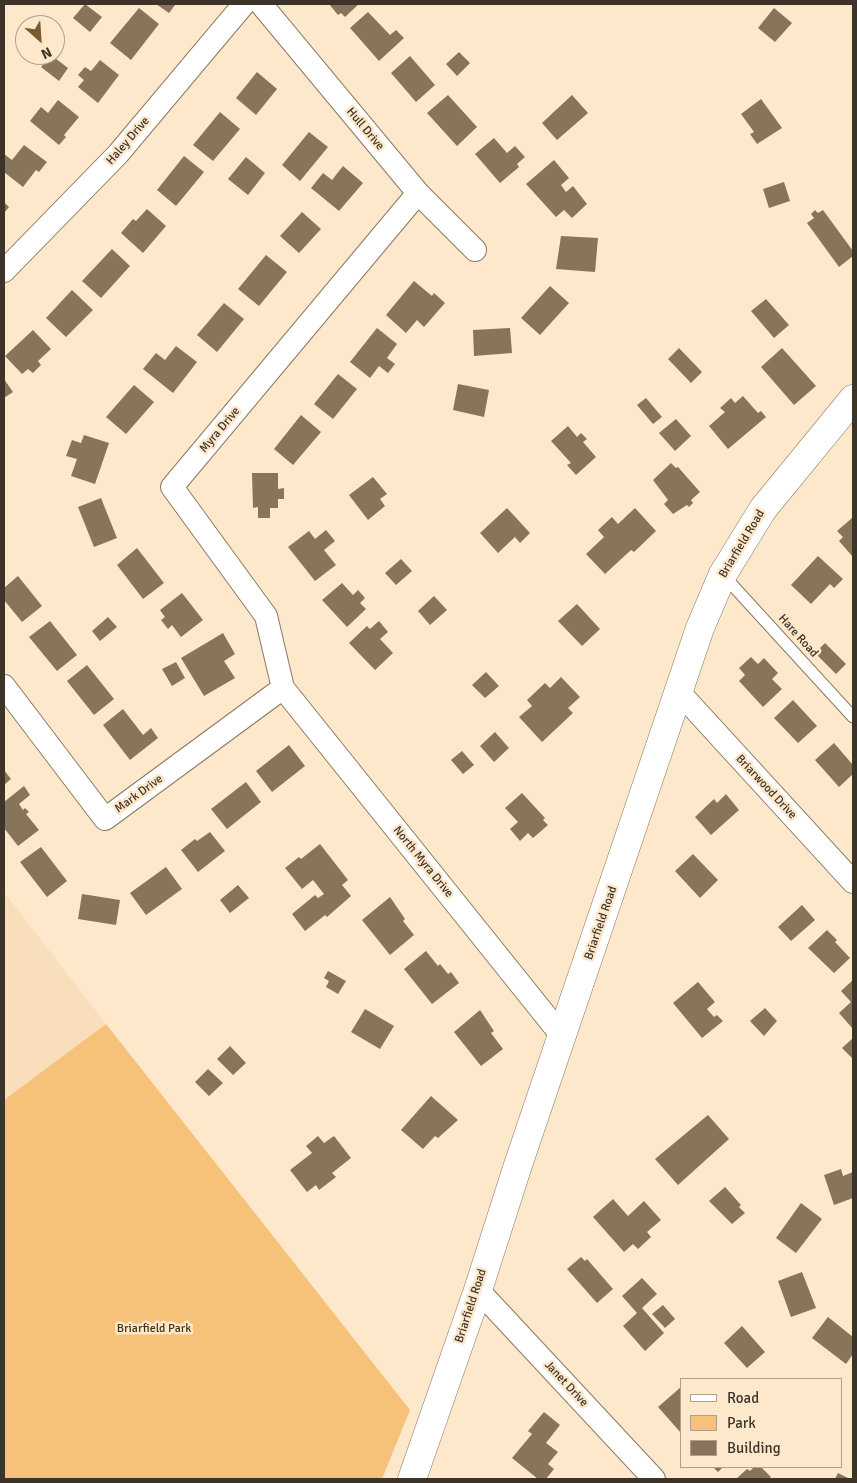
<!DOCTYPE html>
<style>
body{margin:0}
#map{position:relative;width:857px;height:1483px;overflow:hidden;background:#fde8cc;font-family:Signika,sans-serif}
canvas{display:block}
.frame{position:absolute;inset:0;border:5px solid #3d3429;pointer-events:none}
.legend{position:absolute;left:680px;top:1378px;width:162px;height:90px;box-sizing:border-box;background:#fde8cc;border:1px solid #b0a08b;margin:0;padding:6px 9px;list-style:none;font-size:15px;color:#3d3429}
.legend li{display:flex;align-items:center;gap:10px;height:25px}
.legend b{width:25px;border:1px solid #b0a08b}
.north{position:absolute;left:15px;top:15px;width:50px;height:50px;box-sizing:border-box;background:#fde8cc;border:1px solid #b0a08b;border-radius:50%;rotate:154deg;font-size:14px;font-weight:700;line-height:20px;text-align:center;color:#3d3429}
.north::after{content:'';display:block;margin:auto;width:18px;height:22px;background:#7a5b30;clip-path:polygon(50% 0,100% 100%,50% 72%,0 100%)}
</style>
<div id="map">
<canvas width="857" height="1483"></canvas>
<div class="frame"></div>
<ul class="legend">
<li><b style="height:6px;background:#fff"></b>Road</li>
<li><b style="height:14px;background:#f6c178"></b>Park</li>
<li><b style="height:14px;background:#88745b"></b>Building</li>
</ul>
<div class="north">N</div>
</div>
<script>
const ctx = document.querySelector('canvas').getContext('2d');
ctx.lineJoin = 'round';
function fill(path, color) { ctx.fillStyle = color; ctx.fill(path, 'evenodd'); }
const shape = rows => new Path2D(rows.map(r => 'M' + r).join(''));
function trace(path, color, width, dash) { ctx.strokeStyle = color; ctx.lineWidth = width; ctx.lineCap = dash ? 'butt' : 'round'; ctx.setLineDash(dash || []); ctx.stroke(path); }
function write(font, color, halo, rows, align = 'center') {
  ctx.font = font + ' Signika,sans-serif'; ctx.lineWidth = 5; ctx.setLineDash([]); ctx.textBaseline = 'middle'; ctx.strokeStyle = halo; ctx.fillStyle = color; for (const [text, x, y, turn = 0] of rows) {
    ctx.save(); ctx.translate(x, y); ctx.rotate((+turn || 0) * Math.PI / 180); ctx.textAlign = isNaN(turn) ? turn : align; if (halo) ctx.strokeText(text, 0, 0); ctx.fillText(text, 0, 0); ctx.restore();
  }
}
const built = shape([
 [4,892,106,1024,4,1100]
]);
const green = shape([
 [106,1024,410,1410,382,1479,4,1479,4,1100]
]);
const building = shape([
 [85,4,102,17,90,32,73,18],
 [156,4,173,4,175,5,169,13],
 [329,4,359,4,345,17,341,13,338,15],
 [139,8,159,24,131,60,110,43],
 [774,8,792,23,775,42,758,28],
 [368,12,390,35,396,30,404,38,379,61,350,28],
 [459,52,470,63,457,76,446,64],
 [51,55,68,68,59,81,41,67],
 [410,56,435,85,416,102,391,73],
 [100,60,119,75,98,103,78,87,84,80,78,75,85,67,91,71],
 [257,72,277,89,256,115,236,98],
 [448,95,477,127,457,146,427,113],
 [572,95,588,113,557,140,542,123],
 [761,99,782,128,757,144,750,134,754,132,741,114],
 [58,100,79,117,64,135,66,137,59,145,30,121,41,107,48,113],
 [220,112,240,129,213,161,193,145],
 [309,132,328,147,300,181,282,165],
 [494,138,507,153,515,146,525,157,517,164,519,167,500,183,475,154],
 [24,145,47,162,39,172,36,170,23,187,4,172,4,154,12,160],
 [184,156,204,172,176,206,157,190],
 [246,157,265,173,248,195,228,179],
 [554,160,569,178,561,185,566,192,573,186,587,204,572,218,564,210,556,217,526,184],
 [343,166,363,183,339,211,311,188,323,173,332,180],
 [784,182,790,201,769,208,763,189],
 [4,202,9,207,4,213],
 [147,209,166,226,143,253,121,233,133,219,136,221],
 [815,210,818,213,823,210,853,251,853,256,839,267,807,223,814,218,811,214],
 [302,212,321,229,299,253,280,236],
 [561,236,598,238,595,272,556,269],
 [112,249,130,266,101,298,82,281],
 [266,255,287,272,259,306,238,289],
 [414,281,432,296,434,293,445,303,424,327,417,320,406,333,386,315],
 [550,286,569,303,540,335,521,318],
 [72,290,93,310,66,337,46,318],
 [766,299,789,325,774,338,751,311],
 [224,303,244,319,217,352,197,335],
 [377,328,397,344,387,358,395,364,388,373,379,366,370,378,350,362],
 [510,328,512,353,474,356,473,330],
 [33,330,51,349,38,361,41,365,33,373,28,369,22,374,5,356],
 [176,346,197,362,173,393,143,369,156,353,165,360],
 [679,348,702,372,691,383,668,359],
 [782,348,816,386,794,405,761,367],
 [338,374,357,389,333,419,314,404],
 [4,379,13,392,4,398],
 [458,384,489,390,484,417,453,410],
 [134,385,154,402,126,434,106,417],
 [743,396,758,413,761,411,766,417,728,449,709,426,725,412,720,408,731,398,735,403],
 [646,398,662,417,653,424,637,405],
 [301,415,321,432,293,465,274,449],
 [676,419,691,436,675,451,659,433],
 [568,426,577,437,581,433,587,439,583,442,596,457,576,475,567,465,571,463,551,441],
 [84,435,109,443,95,484,71,476,77,459,66,456,72,440,81,443],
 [671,463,676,468,678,467,700,492,691,500,693,503,689,507,687,505,673,514,664,504,668,500,653,480],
 [252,473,278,473,278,489,284,488,284,499,278,499,278,508,270,508,270,518,258,518,258,507,253,508],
 [373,477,387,494,380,499,385,506,368,520,349,495],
 [101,498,117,538,94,547,78,507],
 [507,508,530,533,520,543,515,537,498,553,480,533],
 [635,508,656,531,634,552,631,550,605,574,586,554,604,537,598,530,612,517,618,524],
 [852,518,853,520,853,557,839,541,843,537,837,531],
 [326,530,335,541,324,550,336,565,315,581,288,547,309,531,315,539],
 [137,548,164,583,143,599,117,565],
 [818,556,843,579,834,588,830,584,811,604,791,585],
 [401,559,412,571,396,585,385,573],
 [18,576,42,606,22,622,4,600,4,588],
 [342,583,353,595,358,590,365,598,360,603,366,609,347,627,322,600],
 [182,593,203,620,181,637,172,625,168,629,161,620,165,617,160,610],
 [434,596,447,610,430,625,418,611],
 [577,604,600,629,582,646,558,621],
 [108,617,117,627,100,641,92,631],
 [50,621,77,655,57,671,29,637],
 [379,621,388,632,380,639,393,653,375,670,349,643,367,626,370,629],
 [223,633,235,654,224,661,235,678,204,696,181,658],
 [825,643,846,664,836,674,815,653],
 [751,657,758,664,764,658,778,673,772,679,782,689,763,707,739,681,745,675,739,668],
 [176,662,185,678,172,686,162,669],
 [87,665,114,699,94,715,67,681],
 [486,672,499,686,485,698,472,685],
 [561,677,580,697,568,708,573,713,542,742,519,717,532,706,527,700,545,683,550,688],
 [793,700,817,726,798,743,774,718],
 [123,709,143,735,151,728,158,738,130,760,103,725],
 [495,732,509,748,494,762,480,746],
 [834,743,853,765,853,774,839,787,815,760],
 [289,745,305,766,272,792,256,771],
 [462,751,474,765,463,774,451,760],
 [4,770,11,779,4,785],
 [246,782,261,802,227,829,211,809],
 [24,786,30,795,19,804,23,810,25,808,29,812,26,814,39,830,18,846,4,828,4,802],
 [522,793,545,818,543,820,548,825,533,838,528,833,520,841,510,829,518,822,505,808],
 [726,794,739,810,711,835,695,817,714,799,717,803],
 [210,832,225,851,198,872,181,850,195,839,197,841],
 [320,844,348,880,342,885,351,896,327,917,325,915,305,931,292,914,315,895,318,898,324,894,313,880,302,889,285,868,299,857,301,859],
 [41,847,67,881,47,897,20,862],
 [693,854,718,880,700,898,675,871],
 [166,867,182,889,146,915,130,893],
 [238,885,249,898,230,913,220,900],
 [82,894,120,900,116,925,78,919],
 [390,897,405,919,403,921,414,935,390,955,362,920],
 [802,905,815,920,791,941,778,927],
 [827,930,837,940,835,942,850,958,834,973,808,948],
 [426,951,438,966,440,964,448,974,451,972,459,983,432,1004,404,969],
 [328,971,346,981,338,994,326,987,329,981,324,978],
 [853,980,853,1029,839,1013,851,1002,841,991],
 [698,982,715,1002,707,1009,714,1017,717,1015,723,1021,702,1038,673,1003],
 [765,1008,777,1021,764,1036,750,1021],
 [365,1009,394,1026,380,1049,351,1032],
 [480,1010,494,1031,491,1033,503,1049,481,1066,454,1032],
 [853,1038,853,1059,842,1048],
 [230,1046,246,1063,233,1075,217,1059],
 [208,1069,223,1083,209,1096,195,1082],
 [431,1096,458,1120,438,1138,435,1136,423,1149,401,1130],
 [708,1115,729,1139,678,1185,655,1159],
 [318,1136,324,1143,334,1136,351,1158,332,1173,336,1177,319,1190,316,1185,307,1192,290,1170,312,1153,306,1146],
 [841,1169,843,1176,853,1172,853,1198,834,1205,824,1175],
 [725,1187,741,1205,739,1207,745,1213,732,1224,709,1201],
 [613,1199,628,1216,644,1201,661,1220,647,1232,651,1237,638,1249,633,1244,624,1252,593,1217],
 [801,1203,822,1219,796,1253,776,1238],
 [581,1257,585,1261,587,1259,613,1289,597,1303,567,1269],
 [802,1272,816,1308,791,1317,778,1281],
 [642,1278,657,1294,642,1308,664,1333,645,1351,623,1326,637,1313,622,1296],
 [663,1305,675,1319,665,1328,652,1314],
 [828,1317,853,1337,853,1354,846,1364,812,1338],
 [742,1326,765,1352,747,1368,724,1343],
 [681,1387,681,1433,658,1407],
 [544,1412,560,1425,546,1443,558,1452,548,1464,554,1469,546,1479,538,1479,512,1458,532,1434,528,1431],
 [713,1467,723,1467,718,1472],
 [754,1467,761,1467,771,1477,768,1479,736,1479,747,1469,750,1471],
 [838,1473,850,1479,835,1479]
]);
const service = shape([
 [724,576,853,717]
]);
const minor = shape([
 [261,4,418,193,475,250],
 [418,193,172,487,266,616,283,688,562,1036],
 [4,271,118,154,244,4],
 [4,686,105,819,283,688],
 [679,692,853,882],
 [478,1290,654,1479]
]);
const secondary = shape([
 [412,1479,478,1290,518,1165,700,628,723,574,763,509,853,399]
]);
const streetNames = [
 ["Hull Drive",365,129,50],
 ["Haley Drive",128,141,-49],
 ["Myra Drive",220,430,-50],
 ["Briarfield Road",742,544,-59],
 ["Hare Road",798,636,48],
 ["Briarwood Drive",766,787,47],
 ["Mark Drive",139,794,-36],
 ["North Myra Drive",423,862,51],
 ["Briarfield Road",601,923,-71],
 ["Briarfield Road",471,1306,-72],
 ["Janet Drive",566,1384,47]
];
const parkNames = [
 ["Briarfield Park",154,1329]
];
fill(built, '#f9debc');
fill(green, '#f6c178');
fill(building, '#88745b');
trace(service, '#8c795f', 13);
trace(minor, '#8c795f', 24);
trace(secondary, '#8c795f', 29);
trace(service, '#fff', 11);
trace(minor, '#fff', 22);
trace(secondary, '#fff', 28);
write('12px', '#3d3429', '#fde8cc', streetNames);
write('12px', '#483110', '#fde8cc', parkNames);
</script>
